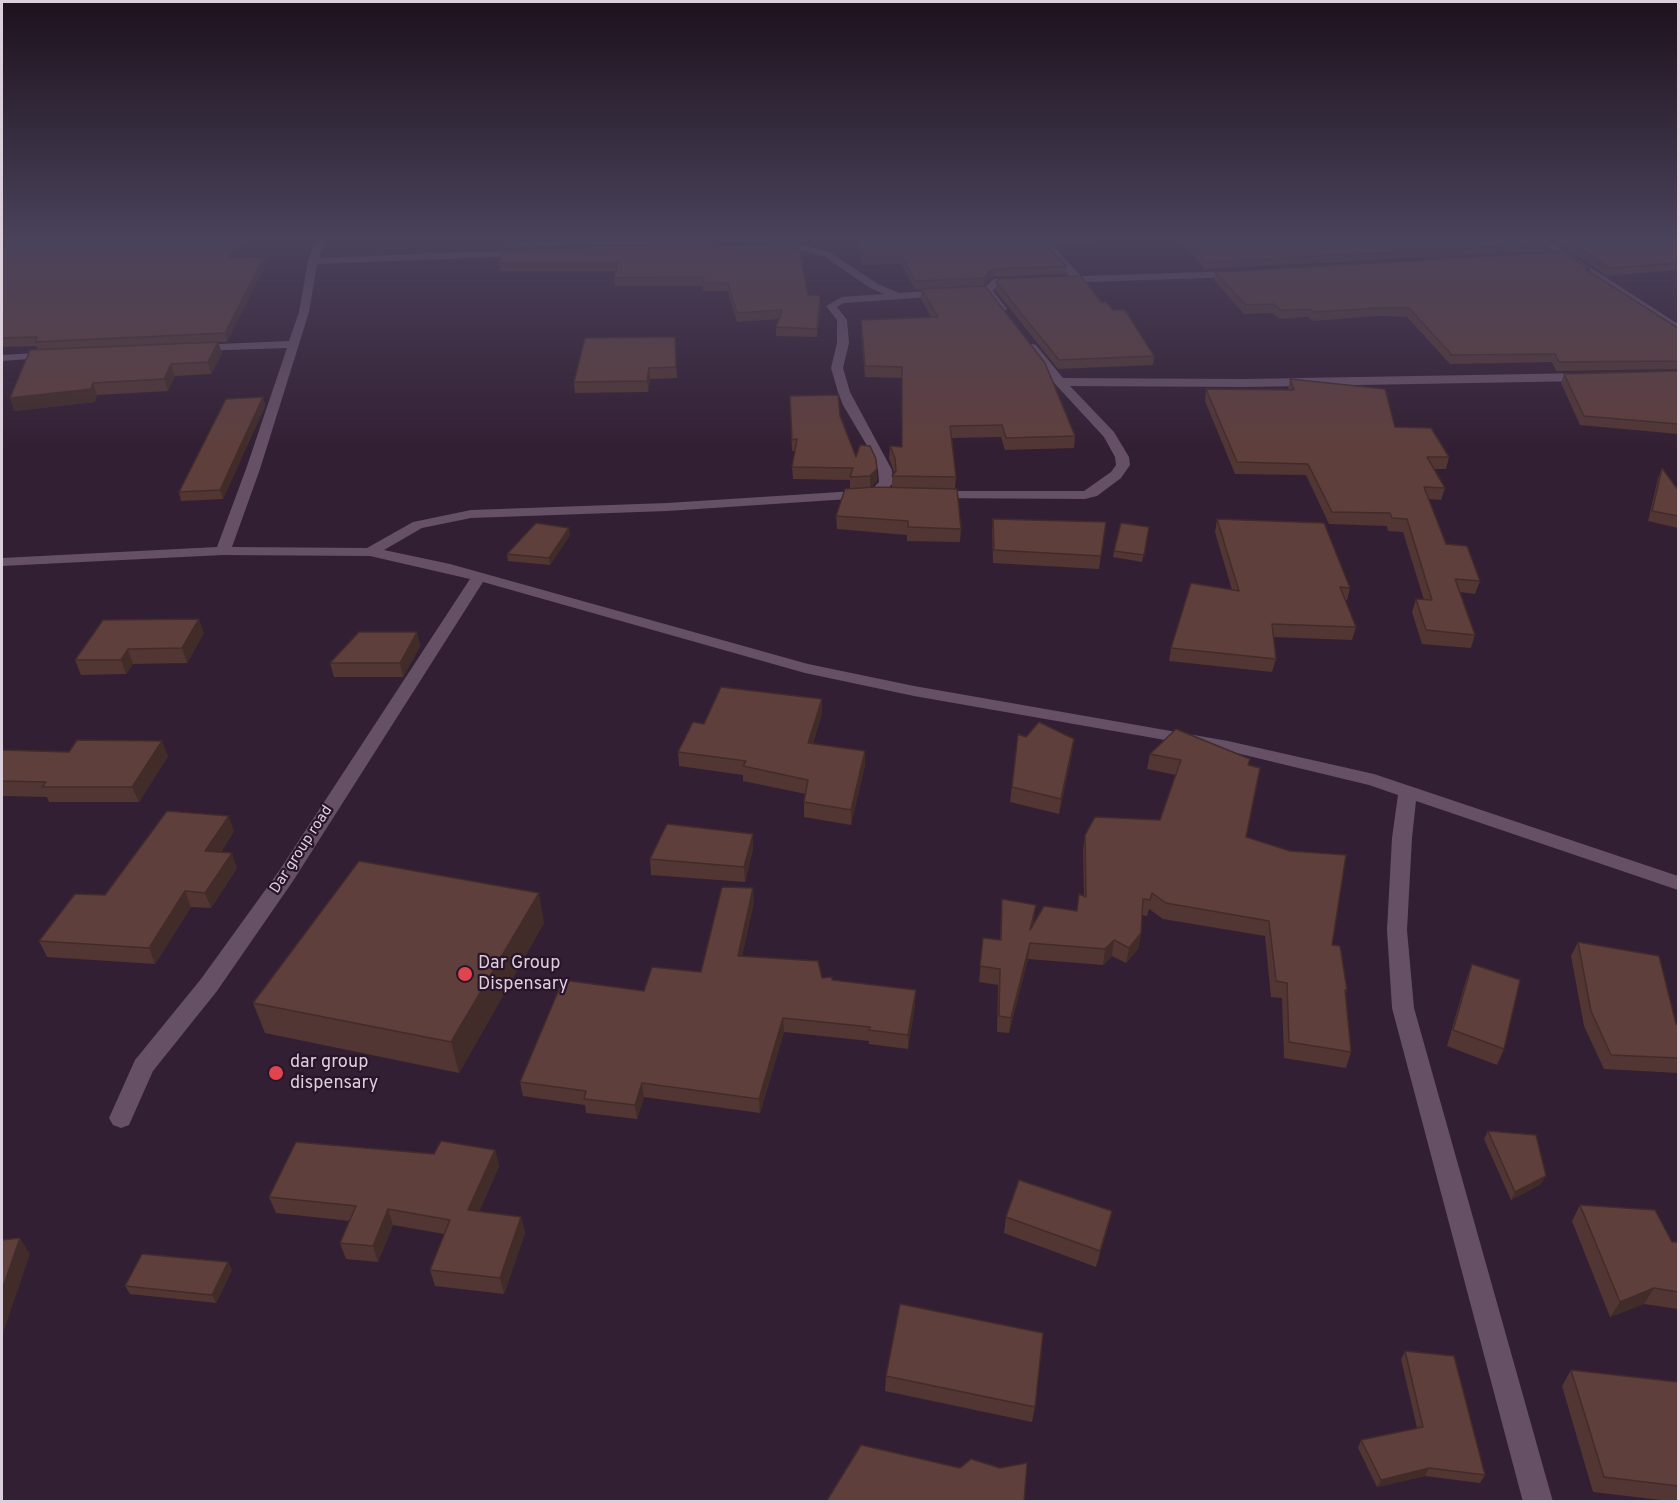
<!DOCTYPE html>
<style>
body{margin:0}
#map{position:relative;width:1680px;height:1503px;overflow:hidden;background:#331f33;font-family:Overpass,sans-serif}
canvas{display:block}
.frame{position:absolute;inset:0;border:3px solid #dccfdc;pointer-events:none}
</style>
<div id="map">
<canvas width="1680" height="1503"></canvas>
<div class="frame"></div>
</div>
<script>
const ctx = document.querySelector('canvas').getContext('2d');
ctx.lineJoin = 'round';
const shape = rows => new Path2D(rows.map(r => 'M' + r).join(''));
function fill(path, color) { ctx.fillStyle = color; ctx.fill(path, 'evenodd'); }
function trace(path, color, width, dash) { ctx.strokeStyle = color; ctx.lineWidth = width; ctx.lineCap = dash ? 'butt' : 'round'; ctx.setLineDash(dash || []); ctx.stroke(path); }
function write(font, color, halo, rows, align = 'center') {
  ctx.font = font + ' Overpass,sans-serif'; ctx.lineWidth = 4.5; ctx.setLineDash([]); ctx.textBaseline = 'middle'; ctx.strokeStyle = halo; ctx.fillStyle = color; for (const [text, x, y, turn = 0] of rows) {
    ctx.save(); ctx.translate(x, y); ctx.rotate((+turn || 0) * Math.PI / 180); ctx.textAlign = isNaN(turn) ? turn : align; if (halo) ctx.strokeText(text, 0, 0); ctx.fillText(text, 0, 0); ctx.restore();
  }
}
const minor = shape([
 [5,240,15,240,18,244,14,250,2,257,2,250,8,244,5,240],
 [315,240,325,240,319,258,524,250,529,253,524,256,317,264,309,312,260,469,232,547,367,548,413,522,471,510,667,503,871,490,879,482,878,470,869,449,843,405,838,392,831,368,837,343,837,320,826,306,842,297,884,294,870,288,825,257,804,251,776,250,771,247,776,244,805,245,831,253,878,284,899,293,945,290,950,293,945,296,844,303,837,307,847,320,849,343,843,368,850,392,892,470,893,483,880,497,667,511,471,518,422,528,384,550,450,564,808,664,914,686,1228,741,1374,774,1678,876,1678,890,1416,801,1412,838,1407,930,1414,1008,1553,1502,1523,1502,1392,1008,1387,930,1392,838,1398,795,1369,785,1228,751,914,696,805,673,483,582,293,881,217,991,153,1071,129,1125,121,1128,113,1125,109,1118,135,1060,201,979,279,871,470,579,370,556,223,555,2,566,2,558,217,547,246,469,287,348,195,351,189,348,195,345,289,341,299,312,308,261,315,240],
 [1037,240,1094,240,1090,243,1051,244,1081,276,1238,271,1243,274,1238,277,1059,283,1054,280,1055,278,1070,277,1037,240],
 [1537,240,1548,240,1678,324,1678,332,1537,240],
 [1019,278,1024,281,1023,283,996,287,993,291,1007,309,1002,312,998,311,983,291,986,286,994,279,1019,278],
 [1032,344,1036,345,1063,378,1245,379,1586,373,1592,377,1586,381,1245,387,1070,386,1114,432,1129,457,1130,465,1121,478,1097,496,1085,499,929,498,927,495,929,492,934,491,1084,491,1111,472,1116,465,1115,457,1104,437,1056,385,1026,347,1032,344],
 [51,352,57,355,55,357,2,361,2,355,51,352]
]);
const wall = shape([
 [797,240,797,243,610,244,504,248,503,241],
 [856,240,1042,240,1066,266,1065,274,994,277,988,279,984,286,915,289,901,264,862,265],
 [1179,240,1546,240,1550,244,1548,251,1205,269],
 [1553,240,1678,240,1678,270,1607,276],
 [609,246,808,295,820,296,821,304,817,337,776,336,776,327,779,319,737,322,728,291,703,291,703,286,615,286,614,278,616,271,500,271,499,263],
 [2,250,234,257,264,257,266,264,227,342,218,342,222,353,211,374,175,376,168,391,97,395,95,402,14,411,38,350,36,346,2,347],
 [1590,269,1589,272,1678,328,1678,369,1556,371,1552,362,1450,364,1407,317,1378,316,1312,321,1308,317,1279,319,1272,313,1244,314,1214,280,1215,272],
 [996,282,1101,302,1113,310,1154,356,1153,365,1058,369,996,291],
 [921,289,1075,436,1074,448,1005,450,1001,437,952,438,956,477,955,489,961,529,960,542,907,541,907,535,837,529,836,516,850,489,850,480,793,479,792,467,795,451,792,451,790,396,840,416,856,457,877,481,870,487,892,487,892,476,894,472,889,458,890,446,902,447,902,378,865,377,861,330,861,320,931,317,921,299],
 [675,337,677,378,650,379,648,392,575,393,574,382],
 [1678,371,1678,434,1580,425,1561,383,1564,374],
 [1290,379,1395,427,1449,457,1446,469,1434,469,1445,488,1441,500,1428,499,1446,544,1480,581,1475,594,1460,592,1475,635,1471,648,1422,644,1412,612,1416,599,1424,600,1403,532,1388,531,1387,526,1329,524,1306,475,1235,474,1205,401,1206,389,1288,390],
 [263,397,265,406,223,499,181,501,179,492],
 [1662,468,1678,490,1678,528,1648,521,1658,478],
 [993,519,1106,522,1099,569,993,563,992,530],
 [1217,519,1350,588,1347,600,1345,600,1356,627,1352,640,1273,637,1276,659,1272,672,1169,661,1171,648,1232,590,1215,532],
 [1148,534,1142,562,1113,557,1114,551],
 [570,535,550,565,508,561,507,554],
 [417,632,420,646,403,677,334,677,330,663],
 [204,633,187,663,133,664,126,674,81,675,75,660],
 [822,713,813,743,865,765,851,825,804,817,804,802,806,794,743,781,743,775,679,766,678,752,704,724],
 [1018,734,1072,754,1059,814,1010,802],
 [2,750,168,756,139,802,49,802,47,797,2,796],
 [1150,754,1249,765,1246,837,1332,945,1347,990,1346,994,1351,1052,1346,1068,1284,1058,1282,998,1271,997,1265,936,1163,919,1149,909,1147,916,1142,915,1141,933,1138,949,1126,963,1112,956,1103,965,1028,959,1009,1033,997,1032,998,985,979,982,983,938,1000,940,1002,899,1034,920,1033,925,1076,911,1084,896,1083,850,1085,835,1160,820,1176,775,1147,769],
 [234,831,221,852,237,868,211,908,191,907,155,964,47,957,39,941,105,895],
 [753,849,745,882,651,875,650,859],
 [754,902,742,956,915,1004,908,1049,869,1044,869,1041,784,1032,760,1113,644,1097,637,1119,586,1113,585,1105,523,1096,520,1082,701,972],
 [544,923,459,1073,265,1033,253,1003],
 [1578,942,1676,1024,1678,1025,1678,1073,1604,1069,1584,1026,1571,956],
 [1472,964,1504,1049,1497,1065,1447,1046,1466,980],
 [1488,1131,1541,1184,1511,1200,1484,1139],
 [495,1150,499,1166,479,1212,521,1217,525,1233,504,1294,435,1286,430,1270,444,1234,393,1225,378,1262,346,1259,340,1243,350,1221,276,1213,269,1197],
 [1580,1205,1672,1242,1678,1242,1678,1309,1644,1304,1610,1317,1572,1221],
 [1112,1211,1108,1227,1096,1267,1004,1233,1006,1217],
 [228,1262,232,1270,216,1303,130,1294,125,1286],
 [1405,1351,1485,1475,1480,1483,1425,1476,1377,1487,1358,1448,1361,1440,1417,1428,1401,1359],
 [1571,1370,1678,1382,1678,1502,1593,1492,1562,1386],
 [886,1376,1035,1407,1032,1422,885,1391]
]);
const shadedWall = shape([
 [2,240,4,240,5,244,2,248],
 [237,240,243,240,231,265,228,258],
 [264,257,266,264,227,342,225,333],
 [994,269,994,277,988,279,984,286,984,278,989,271],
 [820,296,821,304,817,337,817,329],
 [218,342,222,353,211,374,208,362],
 [171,364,175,376,168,391,164,379],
 [649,368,650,379,648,392,647,381],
 [93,383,97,395,95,402,14,411,10,398],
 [263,397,265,406,223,499,220,490],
 [877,469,877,481,870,488,870,476],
 [569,528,570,535,550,565,549,558],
 [199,619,204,633,187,663,182,648],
 [417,632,420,646,403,677,400,663],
 [128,649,133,664,126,674,121,660],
 [822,699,822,713,808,757,808,743],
 [1074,739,1072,754,1059,814,1061,799],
 [162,741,168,756,139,802,132,787],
 [865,751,865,765,851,825,851,810],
 [229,816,234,831,211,866,205,851],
 [753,834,753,849,745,882,744,867],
 [232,853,237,868,211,908,205,893],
 [753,888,754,902,739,970,738,956],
 [185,891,191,907,155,964,149,948],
 [539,893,544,923,459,1073,451,1042],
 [1036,905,1034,920,1029,946,1030,930],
 [1141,933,1138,949,1126,963,1129,948],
 [1114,940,1112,956,1103,965,1105,949],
 [1030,943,1028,959,1009,1033,1011,1018],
 [916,990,915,1004,908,1049,908,1035],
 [783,1018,784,1032,760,1113,759,1099],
 [642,1083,644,1097,637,1119,635,1105],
 [495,1150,499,1166,473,1226,468,1210],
 [1546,1176,1541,1184,1511,1200,1515,1192],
 [388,1209,393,1225,378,1262,373,1246],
 [1112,1211,1108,1227,1096,1267,1100,1251],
 [521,1217,525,1233,504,1294,500,1278],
 [20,1238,30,1254,2,1336,2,1290],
 [228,1262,232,1270,216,1303,212,1295],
 [1654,1288,1644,1304,1610,1317,1620,1302],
 [1429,1468,1425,1476,1377,1487,1381,1480]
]);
const building = shape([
 [15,240,237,240,228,258,264,257,225,333,35,342,37,337,2,338,2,250,12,244,15,240],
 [858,240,1042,240,1066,266,994,269,989,271,984,278,915,281,901,256,863,257,858,240],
 [1187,240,1546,240,1550,244,1206,262,1187,240],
 [1567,240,1678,240,1678,263,1610,268,1567,240],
 [799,245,808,295,820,296,817,329,776,327,782,310,737,313,728,283,703,283,704,277,614,278,618,263,499,263,501,251,609,246,799,245],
 [1564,252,1590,269,1585,269,1678,328,1678,361,1559,362,1555,354,1452,355,1409,308,1380,308,1314,312,1310,309,1281,310,1274,304,1246,305,1215,272,1564,252],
 [1081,276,1101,302,1106,302,1113,310,1125,310,1154,356,1059,360,996,282,999,279,1081,276],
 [985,286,1045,363,1075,436,1006,438,1002,425,950,426,956,477,892,476,896,471,895,458,890,446,902,447,902,367,865,366,861,320,938,317,921,289,985,286],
 [675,337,676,367,649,368,647,381,574,382,585,338,675,337],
 [218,342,208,362,171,364,164,379,93,383,91,389,10,398,30,350,218,342],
 [1678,371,1678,424,1584,416,1564,374,1678,371],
 [1290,379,1385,389,1395,427,1431,428,1449,457,1427,457,1445,488,1424,487,1446,544,1467,546,1480,581,1455,579,1475,635,1426,630,1416,599,1432,600,1407,519,1392,518,1390,513,1332,512,1308,464,1237,462,1206,389,1294,390,1290,379],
 [838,395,840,416,856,457,860,445,870,446,876,459,877,469,870,476,850,477,853,468,792,467,797,439,792,440,790,396,838,395],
 [263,397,220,490,179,492,226,399,263,397],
 [1662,468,1678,490,1678,516,1652,511,1662,468],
 [875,487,957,489,961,529,908,527,908,521,836,516,845,489,875,487],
 [993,519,1106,522,1101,556,994,550,993,519],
 [1217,519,1324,523,1350,588,1340,587,1356,627,1272,624,1276,659,1171,648,1191,583,1239,591,1217,519],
 [536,523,569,528,549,558,507,554,536,523],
 [1121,523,1149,527,1144,555,1114,551,1121,523],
 [199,619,182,648,128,649,121,660,75,660,103,620,199,619],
 [359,632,417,632,400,663,330,663,359,632],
 [721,687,822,699,808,743,865,751,851,810,804,802,808,780,743,766,746,761,678,752,693,722,704,724,721,687],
 [1039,722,1074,739,1061,799,1012,787,1018,734,1026,737,1039,722],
 [1176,729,1250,759,1248,765,1260,768,1246,837,1290,851,1346,855,1332,945,1340,946,1347,990,1345,990,1351,1052,1289,1042,1287,983,1276,981,1269,921,1166,903,1152,893,1150,900,1143,899,1141,933,1129,948,1114,940,1105,949,1030,943,1011,1018,999,1016,1000,969,980,966,983,938,1001,940,1002,899,1036,905,1030,930,1044,906,1077,911,1079,894,1086,897,1085,835,1095,817,1160,820,1181,760,1150,754,1176,729],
 [77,740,162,741,132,787,42,787,46,782,2,781,2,750,69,752,77,740],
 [167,811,229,816,205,851,232,853,205,893,185,891,149,948,39,941,75,894,105,895,167,811],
 [667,824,753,834,744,867,650,859,667,824],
 [359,861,539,893,451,1042,253,1003,359,861],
 [722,887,753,888,738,956,818,961,822,978,832,977,832,980,916,990,908,1035,869,1030,870,1027,783,1018,759,1099,642,1083,635,1105,584,1099,586,1091,520,1082,563,980,644,991,652,967,701,972,722,887],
 [1578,942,1659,956,1676,1024,1678,1025,1678,1058,1611,1055,1591,1011,1578,942],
 [1472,964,1520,980,1504,1049,1453,1030,1472,964],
 [1488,1131,1536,1135,1546,1176,1515,1192,1488,1131],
 [441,1141,495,1150,468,1210,521,1217,500,1278,430,1270,450,1220,388,1209,373,1246,340,1243,356,1206,269,1197,296,1142,434,1154,441,1141],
 [1019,1180,1112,1211,1100,1251,1006,1217,1019,1180],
 [1580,1205,1655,1210,1672,1242,1678,1242,1678,1292,1654,1288,1620,1302,1580,1205],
 [20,1238,2,1290,2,1240,20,1238],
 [142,1254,228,1262,212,1295,125,1286,142,1254],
 [900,1304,1043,1333,1035,1407,886,1376,900,1304],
 [1405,1351,1454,1356,1485,1475,1429,1468,1381,1480,1361,1440,1423,1427,1405,1351],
 [1571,1370,1678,1382,1678,1486,1604,1477,1571,1370],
 [861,1445,960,1468,971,1459,1000,1468,1027,1463,1024,1502,826,1502,861,1445]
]);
const markers = [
 [465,974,8,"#e0444e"],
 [276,1073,8,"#e0444e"]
];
const streetNames = [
 ["Dar group road",302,850,-57]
];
const nearPoinames = [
 ["Dar Group",478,964],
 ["Dispensary",478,985],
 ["dar group",290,1063],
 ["dispensary",290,1084]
];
fill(minor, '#665066');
fill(wall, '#523634');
fill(shadedWall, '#422c2a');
fill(building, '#5f3f3c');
trace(building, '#422c2a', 1.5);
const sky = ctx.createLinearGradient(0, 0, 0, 451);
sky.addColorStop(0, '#1c111c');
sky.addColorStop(0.53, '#4a425b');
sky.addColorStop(1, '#4a425b00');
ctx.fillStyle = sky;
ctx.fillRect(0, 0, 1680, 451);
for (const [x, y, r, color] of markers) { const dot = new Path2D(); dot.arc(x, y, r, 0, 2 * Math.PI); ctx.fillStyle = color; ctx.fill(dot); trace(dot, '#291529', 2); }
write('15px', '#dccfdc', '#291529', streetNames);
write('18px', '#dccfdc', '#291529', nearPoinames, 'left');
</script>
